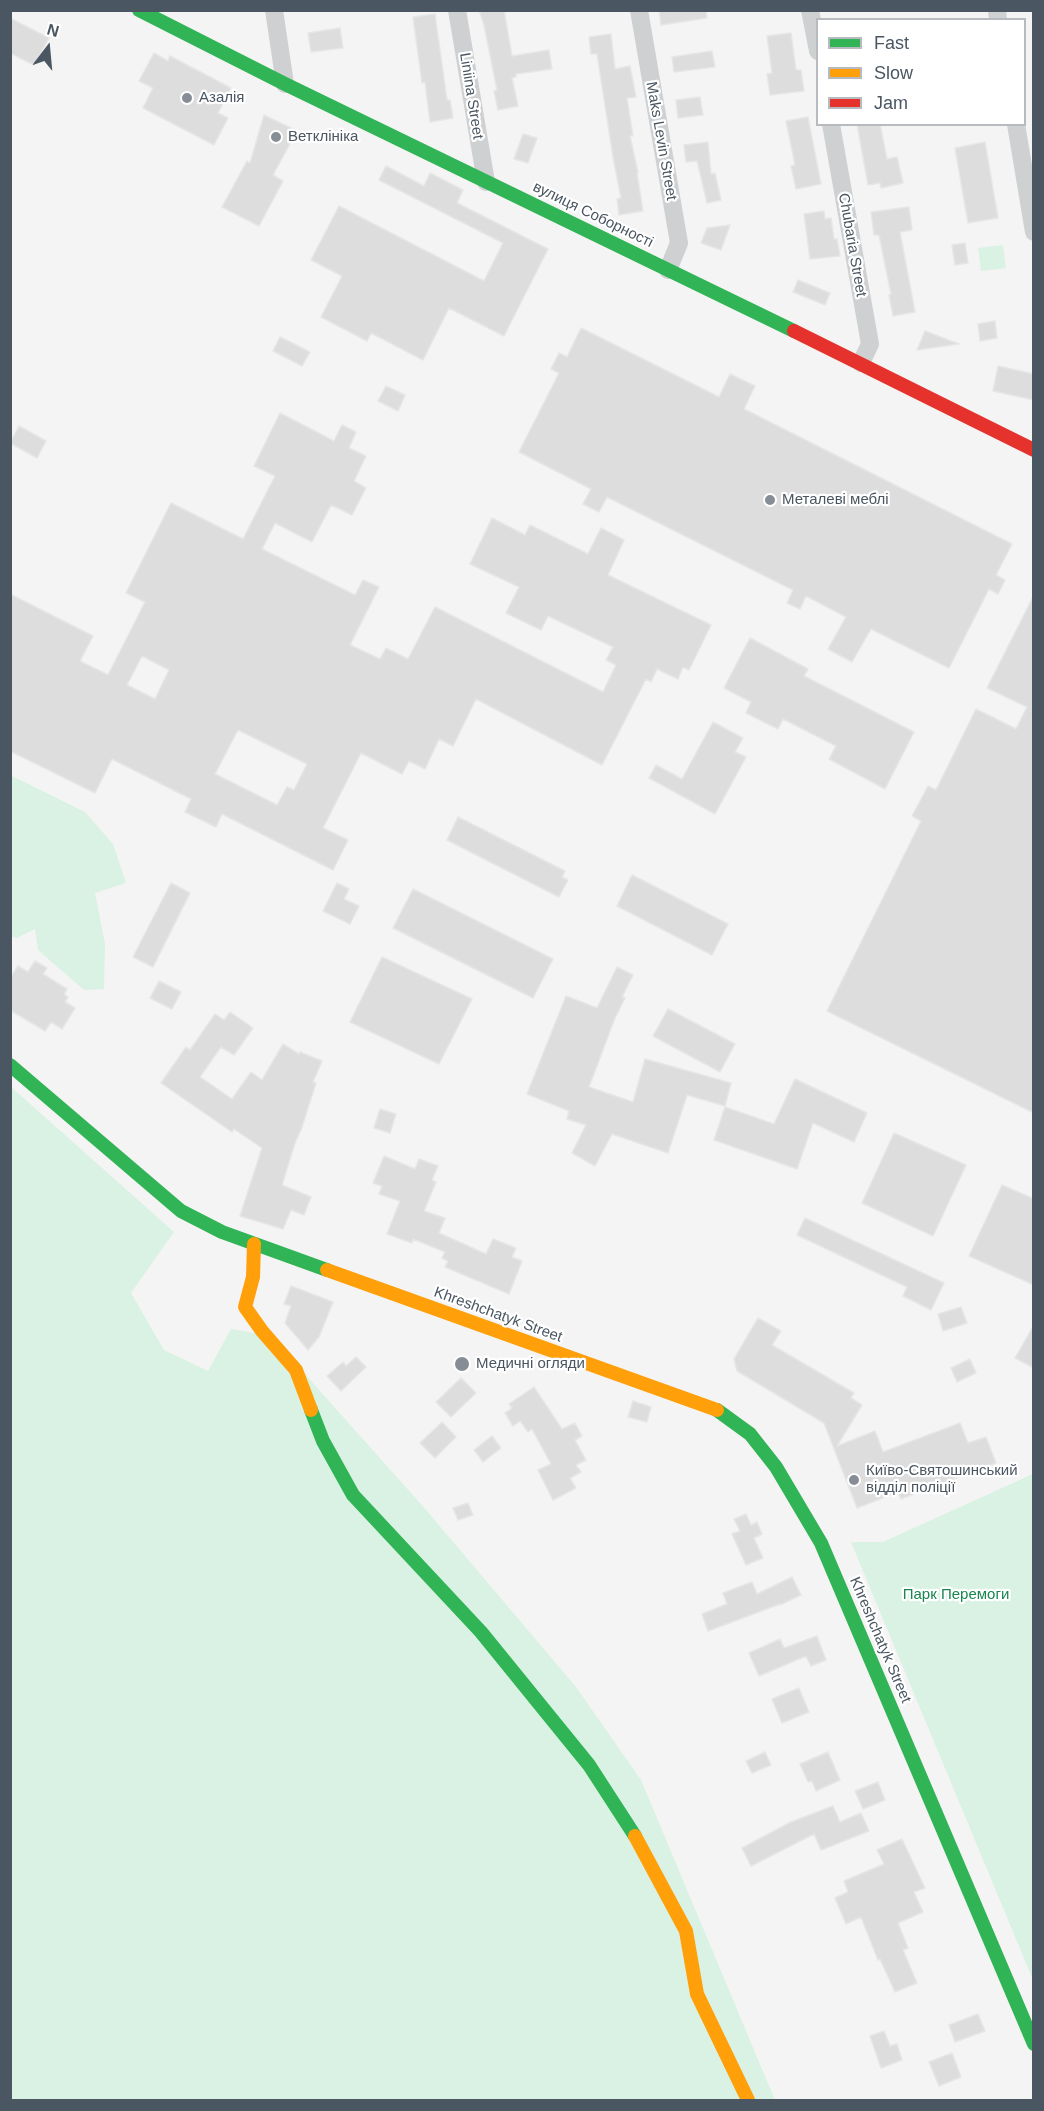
<!DOCTYPE html>
<meta charset="utf-8">
<style>
body{margin:0}
#map{position:relative;width:1044px;height:2111px;overflow:hidden;background:#f4f4f4;font-family:Helvetica,sans-serif}
canvas{display:block}
.frame{position:absolute;inset:0;border:12px solid #4a5661;pointer-events:none}
.legend{position:absolute;left:816px;top:18px;width:210px;height:108px;box-sizing:border-box;background:#fff;border:2px solid #b7bbc0;margin:0;padding:8px 10px;list-style:none;font-size:18px;color:#4a5661}
.legend li{display:flex;align-items:center;gap:12px;height:30px}
.legend b{width:30px;border:2px solid #b7bbc0}
.north{position:absolute;left:18px;top:18px;width:60px;height:60px;-webkit-text-stroke:4px #fff;paint-order:stroke;rotate:16deg;font-size:16px;font-weight:700;line-height:24px;text-align:center;color:#4a5661}
.north::after{content:'';display:block;margin:auto;width:21px;height:27px;background:#4a5661;clip-path:polygon(50% 0,100% 100%,50% 72%,0 100%)}
</style>
<div id="map">
<canvas width="1044" height="2111"></canvas>
<div class="frame"></div>
<ul class="legend">
<li><b style="height:8px;background:#30b455"></b>Fast</li>
<li><b style="height:8px;background:#ff9f0a"></b>Slow</li>
<li><b style="height:8px;background:#e5322d"></b>Jam</li>
</ul>
<div class="north">N</div>
</div>
<script>
const ctx = document.querySelector('canvas').getContext('2d');
ctx.lineJoin = 'round';
function fill(path, color) { ctx.fillStyle = color; ctx.fill(path, 'evenodd'); }
const shape = rows => new Path2D(rows.map(r => 'M' + r).join(''));
function trace(path, color, width, dash) { ctx.strokeStyle = color; ctx.lineWidth = width; ctx.lineCap = dash ? 'butt' : 'round'; ctx.setLineDash(dash || []); ctx.stroke(path); }
function write(font, color, halo, rows, align = 'center') {
  ctx.font = font + ' Helvetica,sans-serif'; ctx.lineWidth = 4.5; ctx.setLineDash([]); ctx.textBaseline = 'middle'; ctx.strokeStyle = halo; ctx.fillStyle = color; for (const [text, x, y, turn = 0] of rows) {
    ctx.save(); ctx.translate(x, y); ctx.rotate((+turn || 0) * Math.PI / 180); ctx.textAlign = isNaN(turn) ? turn : align; if (halo) ctx.strokeText(text, 0, 0); ctx.fillText(text, 0, 0); ctx.restore();
  }
}
const green = shape([
 [1003,245,1006,268,981,271,978,248],
 [10,775,85,812,113,844,126,883,95,893,105,944,104,989,84,990,38,950,35,929,17,938,11,936],
 [10,1086,174,1232,131,1293,164,1350,208,1371,231,1329,271,1336,427,1511,576,1687,641,1780,775,2100,11,2100],
 [1033,1474,1033,1980,851,1542,883,1542]
]);
const building = shape([
 [479,10,504,10,512,56,549,50,552,69,516,74,516,77,512,78,518,106,498,110,494,91,497,90,484,25,479,10],
 [659,10,706,10,707,18,661,25,659,10],
 [435,14,447,100,450,100,453,118,430,122,425,82,422,83,413,17,435,14],
 [10,18,49,38,34,65,10,53,10,18],
 [340,28,343,48,311,52,308,33,340,28],
 [791,33,796,70,801,70,804,91,770,95,767,74,772,73,767,36,791,33],
 [611,34,615,69,630,66,636,97,627,98,633,136,630,136,638,172,637,173,643,211,619,215,617,199,621,198,613,157,597,54,591,54,589,37,611,34],
 [712,51,715,67,674,72,672,57,712,51],
 [154,53,168,61,170,56,231,88,218,113,228,118,214,145,143,108,153,88,139,81,154,53],
 [700,97,703,115,678,118,676,100,700,97],
 [264,115,297,131,273,175,283,181,259,226,222,207,247,161,250,163,264,115],
 [808,117,821,184,796,189,791,166,795,165,786,121,808,117],
 [857,124,880,124,887,159,897,157,903,183,881,188,880,183,868,185,857,124],
 [523,134,537,138,528,163,514,159,523,134],
 [708,142,711,174,715,173,721,200,707,203,697,161,686,162,684,145,708,142],
 [985,142,998,218,968,223,955,148,985,142],
 [386,166,424,186,430,173,463,190,457,203,548,249,504,336,449,308,423,360,371,333,367,341,321,317,342,276,311,260,339,206,484,281,503,243,379,180,386,166],
 [909,207,912,230,900,232,915,312,893,316,889,295,891,294,879,235,874,235,871,212,909,207],
 [824,211,825,219,831,218,834,239,837,239,840,256,810,259,804,214,824,211],
 [730,225,721,250,701,243,707,228,730,225],
 [965,243,968,263,955,265,952,245,965,243],
 [798,280,830,293,825,305,793,292,798,280],
 [995,321,997,338,980,341,978,324,995,321],
 [581,328,719,397,730,374,755,386,744,409,1012,544,996,575,1005,580,998,594,989,589,949,668,871,629,852,662,828,649,846,617,806,596,800,609,787,603,793,590,607,497,599,512,583,504,591,489,519,452,559,373,551,369,559,353,567,357,581,328],
 [925,331,959,344,917,350,925,331],
 [280,337,310,352,302,366,273,351,280,337],
 [998,366,1034,374,1034,400,993,391,998,366],
 [386,386,405,395,398,411,378,401,386,386],
 [280,413,334,441,342,425,356,432,349,448,366,456,354,481,366,488,352,515,331,505,312,542,275,523,262,549,355,595,363,580,379,587,350,645,380,659,386,648,408,659,435,607,603,692,616,665,606,660,613,647,548,616,541,630,506,613,519,587,470,564,492,518,525,535,530,525,588,554,601,528,624,540,608,575,711,625,689,670,683,667,678,679,657,669,651,682,646,679,602,765,476,699,453,746,439,739,425,769,409,761,402,774,361,753,323,828,348,840,333,870,222,814,216,827,185,812,191,799,112,759,95,793,10,751,10,594,93,636,80,661,108,675,145,602,126,593,171,503,243,539,275,476,254,466,280,413],
 [142,656,169,670,155,699,127,685,142,656],
 [238,730,307,764,294,790,287,787,277,805,215,774,238,730],
 [19,426,46,441,37,458,10,443,19,426],
 [1034,595,1034,1113,827,1011,921,821,912,816,928,786,936,790,976,709,1016,729,1027,707,987,688,1034,595],
 [750,638,808,669,804,676,914,732,885,789,829,759,836,746,783,719,778,729,746,713,751,702,724,688,750,638],
 [713,722,743,738,735,752,746,757,715,814,649,778,656,765,682,779,713,722],
 [458,817,565,871,562,877,568,880,559,897,447,840,458,817],
 [632,875,728,924,712,955,617,906,632,875],
 [171,883,190,893,153,967,133,957,171,883],
 [337,883,349,889,344,899,359,906,350,924,323,911,337,883],
 [413,889,553,959,533,998,393,928,413,889],
 [382,957,472,999,439,1064,350,1022,382,957],
 [35,961,47,968,43,974,67,989,64,994,68,997,65,1002,75,1008,62,1029,51,1022,45,1031,10,1010,10,978,18,966,28,972,35,961],
 [617,967,633,975,622,997,625,998,615,1018,589,1087,633,1102,645,1059,731,1083,725,1106,687,1095,668,1153,612,1134,595,1166,572,1153,586,1125,567,1119,569,1111,527,1094,566,996,597,1008,617,967],
 [159,981,181,992,172,1009,150,998,159,981],
 [668,1009,735,1044,720,1072,653,1036,668,1009],
 [230,1012,253,1028,234,1055,221,1047,200,1077,232,1099,251,1072,262,1080,283,1044,299,1054,300,1052,322,1061,313,1082,316,1083,301,1130,295,1143,282,1185,311,1197,304,1215,291,1210,283,1229,240,1216,262,1148,234,1129,232,1132,161,1083,186,1047,190,1050,215,1014,224,1020,230,1012],
 [795,1079,867,1113,854,1142,813,1123,797,1169,714,1140,725,1107,774,1124,795,1079],
 [380,1109,396,1114,390,1133,374,1128,380,1109],
 [894,1133,966,1165,933,1236,862,1203,894,1133],
 [384,1156,415,1169,419,1159,438,1166,432,1180,436,1182,424,1211,445,1218,439,1233,486,1254,493,1239,516,1248,512,1257,522,1261,509,1294,445,1267,448,1261,442,1258,445,1252,413,1239,412,1243,387,1234,400,1201,379,1194,382,1186,373,1183,384,1156],
 [1002,1185,1034,1199,1034,1285,969,1256,1002,1185],
 [805,1218,944,1283,931,1310,903,1296,907,1287,797,1235,805,1218],
 [291,1286,333,1302,319,1337,308,1350,285,1323,291,1306,284,1304,291,1286],
 [961,1307,967,1323,943,1331,938,1314,961,1307],
 [758,1318,781,1331,772,1345,854,1393,851,1398,862,1405,837,1446,875,1431,883,1452,960,1423,968,1443,986,1437,996,1463,901,1499,898,1492,857,1508,824,1423,737,1371,734,1359,758,1318],
 [1034,1325,1034,1368,1015,1358,1034,1325],
 [356,1357,366,1367,341,1391,327,1376,343,1362,346,1366,356,1357],
 [970,1359,976,1373,957,1382,951,1368,970,1359],
 [461,1378,476,1393,451,1417,436,1402,461,1378],
 [534,1387,562,1429,575,1423,582,1436,575,1440,586,1460,576,1465,581,1472,570,1478,576,1488,553,1500,538,1470,551,1464,532,1429,528,1432,520,1421,513,1426,505,1413,512,1408,509,1404,534,1387],
 [633,1401,651,1407,647,1422,628,1417,633,1401],
 [442,1422,456,1437,435,1458,420,1443,442,1422],
 [492,1436,501,1448,483,1462,474,1450,492,1436],
 [468,1503,473,1515,458,1520,453,1508,468,1503],
 [746,1514,751,1525,757,1522,762,1534,754,1538,763,1558,746,1565,732,1534,740,1531,734,1519,746,1514],
 [792,1577,801,1595,780,1605,780,1604,708,1631,702,1614,727,1604,723,1593,752,1582,757,1594,792,1577],
 [817,1636,826,1660,811,1666,806,1656,759,1676,749,1653,780,1639,784,1648,817,1636],
 [799,1688,809,1712,782,1723,772,1699,799,1688],
 [765,1752,771,1765,752,1773,746,1761,765,1752],
 [828,1752,840,1780,816,1791,812,1781,808,1782,800,1764,828,1752],
 [878,1782,885,1800,863,1809,855,1791,878,1782],
 [833,1806,840,1822,861,1813,869,1831,821,1850,814,1834,751,1866,742,1848,791,1822,833,1806],
 [902,1839,925,1888,914,1892,923,1912,898,1923,908,1948,903,1950,917,1983,895,1992,880,1959,878,1960,861,1917,846,1924,835,1898,848,1892,844,1881,884,1864,877,1850,902,1839],
 [978,2014,985,2031,955,2042,949,2025,978,2014],
 [884,2031,890,2046,897,2044,902,2060,881,2068,870,2036,884,2031],
 [952,2053,961,2077,939,2086,929,2062,952,2053]
]);
const street = shape([
 [274,10,285,84],
 [457,10,486,182],
 [639,10,679,243,668,270],
 [810,10,818,51],
 [997,10,998,20],
 [831,124,870,344,861,363],
 [1016,124,1034,232]
]);
const fast = shape([
 [139,10,285,84,794,331],
 [10,1065,181,1211,222,1232,327,1270],
 [311,1410,323,1441,353,1495,481,1632,589,1765,635,1836],
 [717,1410,750,1434,776,1467,821,1543,1034,2044]
]);
const slow = shape([
 [254,1244,253,1277,245,1307,262,1331,296,1370,311,1410],
 [327,1270,717,1410],
 [635,1836,686,1931,697,1994,748,2100]
]);
const jam = shape([
 [794,331,1034,450]
]);
const markers = [
 [187,98,6,"#868d94"],
 [276,137,6,"#868d94"],
 [770,500,6,"#868d94"],
 [462,1364,8,"#868d94"],
 [854,1480,6,"#868d94"]
];
const streetNames = [
 ["Liniina Street",471,96,81],
 ["Maks Levin Street",661,141,80],
 ["вулиця Соборності",593,215,26],
 ["Chubaria Street",852,245,80],
 ["Khreshchatyk Street",498,1315,20],
 ["Khreshchatyk Street",880,1640,67]
];
const poiNames = [
 ["Азалія",199,98],
 ["Ветклініка",288,137],
 ["Металеві меблі",782,500],
 ["Медичні огляди",476,1364],
 ["Київо-Святошинський",866,1471],
 ["відділ поліції",866,1488]
];
const parkNames = [
 ["Парк Перемоги",956,1595]
];
fill(green, '#d9f2e3');
fill(building, '#ddddde');
trace(building, '#e5e6e7', 1.5);
trace(street, '#ced0d2', 18);
trace(fast, '#30b455', 14);
trace(slow, '#ff9f0a', 14);
trace(jam, '#e5322d', 14);
for (const [x, y, r, color] of markers) { const dot = new Path2D(); dot.arc(x, y, r, 0, 2 * Math.PI); ctx.fillStyle = color; ctx.fill(dot); trace(dot, '#fff', 2); }
write('15px', '#4a5661', '#fff', streetNames);
write('15px', '#4a5661', '#fff', poiNames, 'left');
write('15px', '#17864f', '#fff', parkNames);
</script>
